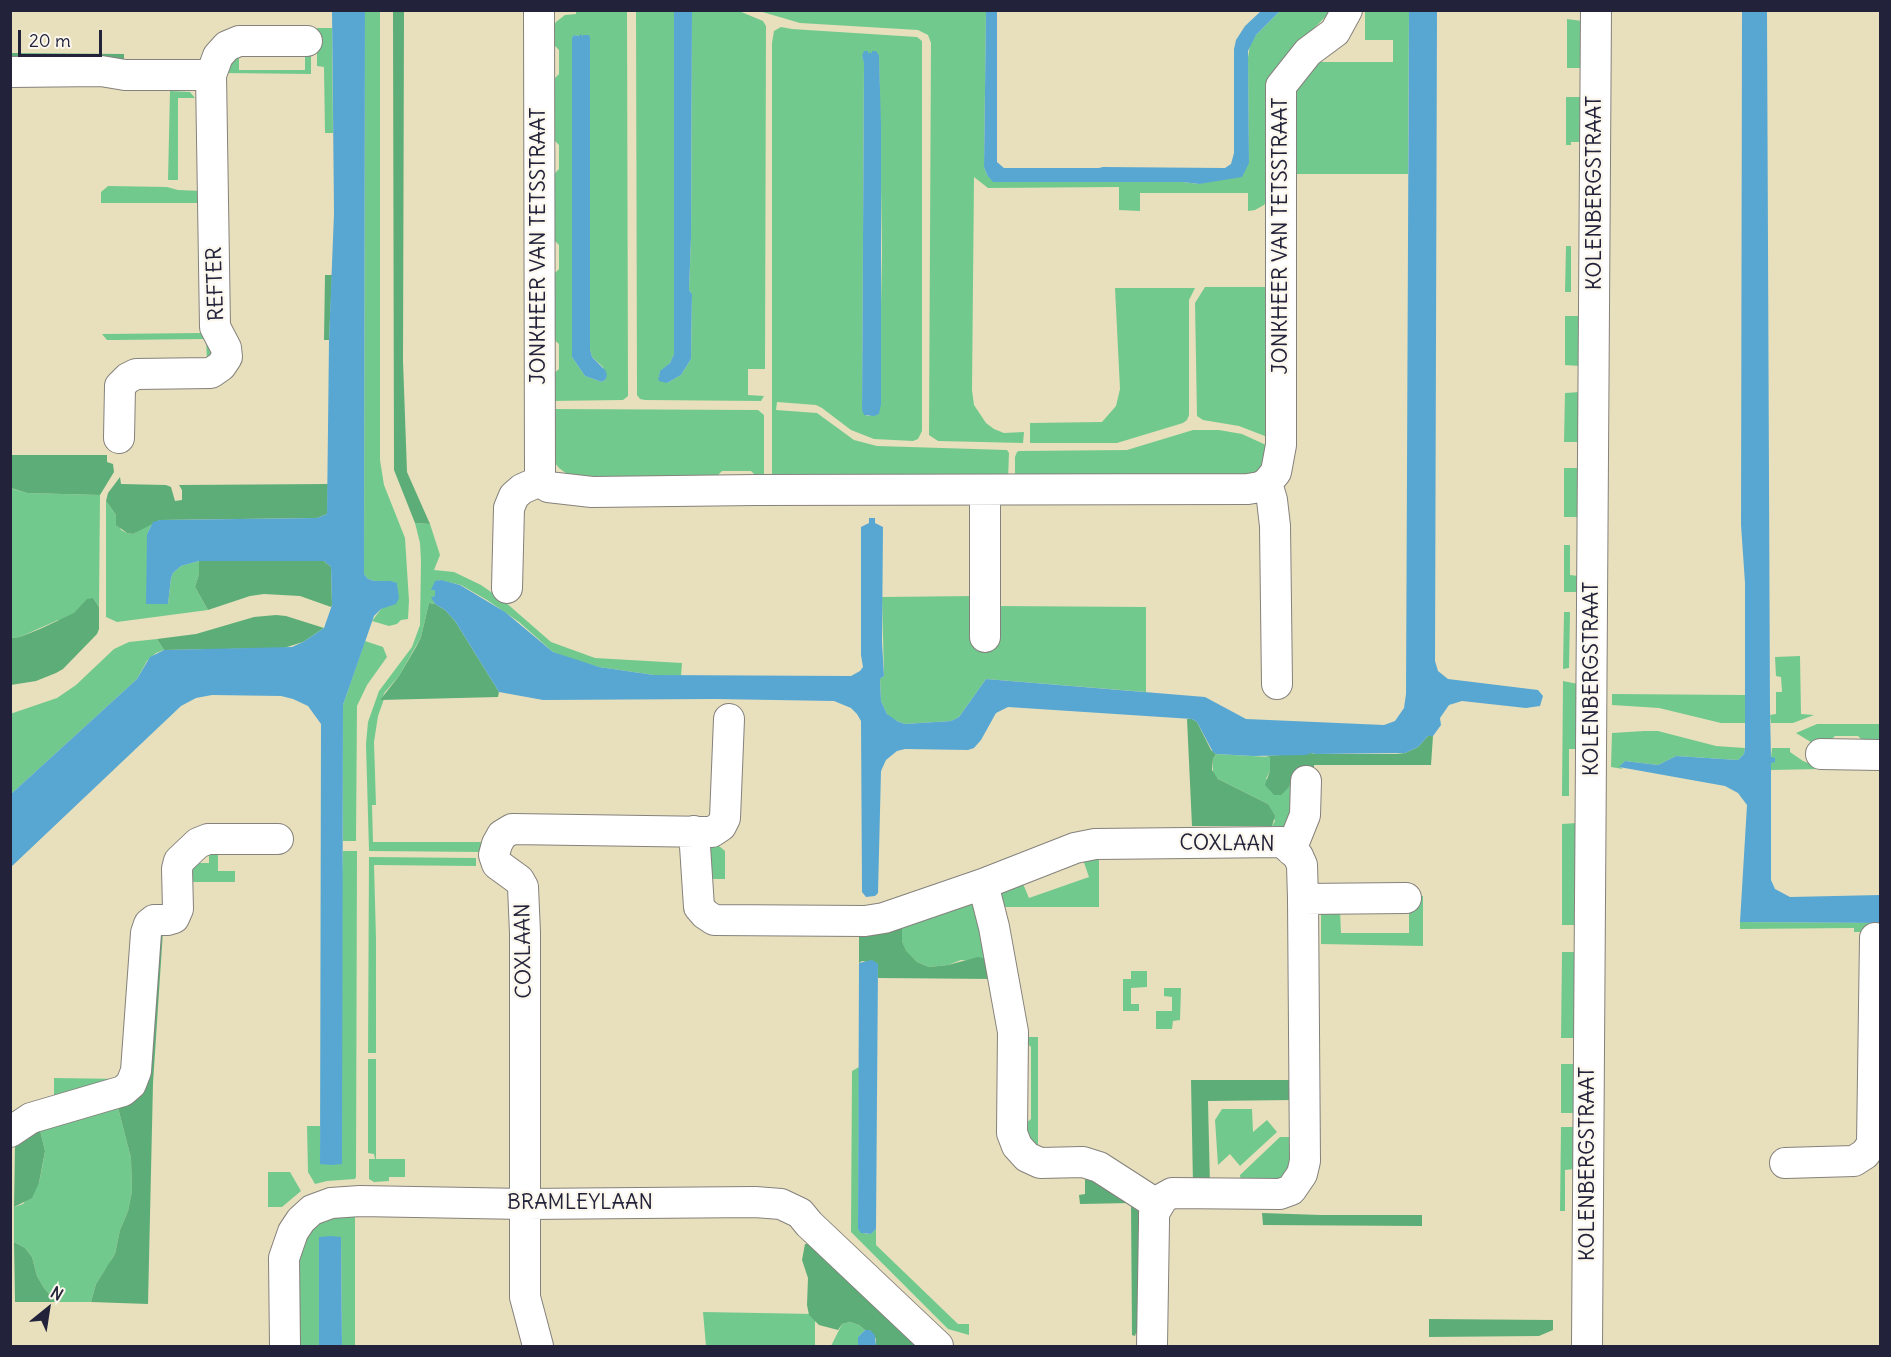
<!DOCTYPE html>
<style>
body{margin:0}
#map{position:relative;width:1891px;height:1357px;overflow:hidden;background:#e8e0bc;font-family:Delius,sans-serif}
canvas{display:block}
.frame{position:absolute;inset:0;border:12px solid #22223b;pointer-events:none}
.north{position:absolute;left:18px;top:1279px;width:60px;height:60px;-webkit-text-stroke:4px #fbf7ec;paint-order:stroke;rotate:30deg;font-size:16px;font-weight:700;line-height:24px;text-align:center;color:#22223b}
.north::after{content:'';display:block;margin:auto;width:21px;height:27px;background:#22223b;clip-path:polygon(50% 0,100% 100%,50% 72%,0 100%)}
.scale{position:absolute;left:18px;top:30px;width:84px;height:27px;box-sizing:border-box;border:3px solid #22223b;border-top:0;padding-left:8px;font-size:18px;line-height:21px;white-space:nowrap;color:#22223b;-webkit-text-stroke:4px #fbf7ec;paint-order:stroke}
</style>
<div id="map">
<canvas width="1891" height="1357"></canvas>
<div class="frame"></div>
<div class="north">N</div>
<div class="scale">20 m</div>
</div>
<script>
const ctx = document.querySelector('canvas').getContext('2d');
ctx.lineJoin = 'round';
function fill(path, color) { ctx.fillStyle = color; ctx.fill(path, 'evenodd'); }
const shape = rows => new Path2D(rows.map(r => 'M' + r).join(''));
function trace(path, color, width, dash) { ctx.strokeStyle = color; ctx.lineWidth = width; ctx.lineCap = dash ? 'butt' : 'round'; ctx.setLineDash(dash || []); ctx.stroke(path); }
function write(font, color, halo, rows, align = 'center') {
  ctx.font = font + ' Delius,sans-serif'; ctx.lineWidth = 4.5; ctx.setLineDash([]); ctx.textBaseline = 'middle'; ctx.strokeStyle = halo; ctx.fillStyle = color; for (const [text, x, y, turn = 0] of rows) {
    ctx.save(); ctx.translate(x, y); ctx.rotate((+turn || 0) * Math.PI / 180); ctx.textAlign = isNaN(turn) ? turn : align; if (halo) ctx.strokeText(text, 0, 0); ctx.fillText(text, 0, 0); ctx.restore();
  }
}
const green = shape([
 [380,10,380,460,384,485,405,538,409,601,408,619,401,620,397,624,389,626,372,621,381,609,398,597,397,584,391,581,375,581,368,579,364,574,365,11],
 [576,11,627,11,628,393,628,396,623,400,551,401,551,376,559,369,559,344,551,337,551,277,559,269,559,245,551,237,551,177,559,169,559,145,551,137,551,82,559,74,559,50,551,42,553,27,556,22,565,15,576,14],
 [574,35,584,37,589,127,590,349,592,357,603,367,604,376,606,379,602,382,585,376,572,357,572,39],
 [636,11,674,11,674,354,670,363,659,373,667,383,681,375,691,359,692,294,689,290,691,238,692,11,739,11,763,21,766,26,765,369,748,369,748,395,764,396,761,401,645,400,640,399,637,395],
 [759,11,986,11,984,167,987,175,993,181,1183,182,1199,184,1249,163,1248,58,1250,44,1256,35,1280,11,1331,11,1283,60,1273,74,1269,197,1264,205,1255,210,1248,211,1248,193,1140,193,1140,211,1119,210,1119,187,988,188,974,177,972,390,974,405,986,423,994,429,1004,433,1024,432,1023,443,938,441,929,435,931,43,928,35,918,30,800,23],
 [1365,11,1409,11,1408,174,1292,174,1292,87,1317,62,1393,62,1393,40,1365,40],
 [1567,19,1582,21,1581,68,1567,68],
 [781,27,792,29,917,37,922,41,922,431,918,439,913,441,874,439,851,430,822,408,816,405,777,402,776,410,817,413,854,440,877,446,1007,450,1009,453,1008,479,772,479,772,43,774,31],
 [872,51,879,55,882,252,879,414,867,416,862,410,864,62,862,56,872,55],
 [317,28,332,28,333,133,325,133,324,67,317,66],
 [239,54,239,70,305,70,305,54,311,54,311,74,225,73,234,55],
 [170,91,190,92,195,98,178,98,178,180,168,180],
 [1566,97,1582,97,1581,142,1571,142,1571,145,1566,145],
 [108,186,167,187,178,190,203,191,203,203,101,203,101,192],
 [1566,246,1571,246,1571,292,1565,292],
 [1205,287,1270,287,1270,438,1239,426,1203,420,1197,416,1195,303],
 [1115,288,1195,288,1189,300,1189,415,1187,420,1183,423,1117,443,1030,443,1030,423,1102,422,1116,406,1120,389],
 [1565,316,1580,316,1580,366,1565,365],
 [203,333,215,356,207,361,206,339,115,340,107,340,102,334],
 [1580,392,1580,442,1564,442,1565,393],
 [551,409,758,410,764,415,764,478,759,479,751,471,722,471,714,479,571,477,559,468,554,462],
 [1193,430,1219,430,1242,434,1266,445,1265,464,1255,475,1015,479,1015,457,1017,452,1019,451,1127,450],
 [1564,468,1579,468,1579,517,1564,517],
 [10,488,27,493,100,495,99,607,93,598,79,620,58,620,20,637,11,638],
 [106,501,116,515,121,530,127,533,133,534,153,522,147,534,168,604,171,578,173,573,181,566,199,561,199,574,195,587,208,610,117,622,106,617],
 [415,523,430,524,440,555,434,570,454,572,481,585,504,601,551,642,595,658,682,663,681,676,654,675,599,667,579,662,553,652,519,622,487,600,461,585,439,580,432,590,435,590,435,596,432,597,435,604,429,603,421,637,399,676,385,692,381,700,384,699,378,716,374,742,376,805,372,805,373,842,482,842,482,852,369,851,366,744,368,722,379,691,412,647,420,625,421,561,420,543],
 [1564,545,1570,545,1570,575,1578,576,1578,592,1564,592],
 [975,596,996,606,1146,607,1146,692,986,679,959,717,951,721,905,724,892,719,887,714,881,701,880,679,884,676,882,597],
 [1564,612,1570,612,1569,668,1563,669],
 [157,639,164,650,156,653,147,661,137,679,11,794,10,714,57,698,76,685,114,649,129,642],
 [365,641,383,647,387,657,367,685,357,706,356,841,343,841,343,705],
 [1800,656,1801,714,1814,715,1793,723,1771,723,1770,715,1776,714,1776,692,1782,692,1781,677,1776,676,1775,657],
 [1563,681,1578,684,1578,749,1569,749,1569,796,1562,796],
 [1612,694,1745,695,1746,723,1721,723,1659,708,1612,705],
 [1817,724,1880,724,1880,741,1866,744,1858,736,1835,736,1827,744,1814,744,1796,733],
 [1644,731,1658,731,1716,746,1745,748,1744,754,1738,760,1676,756,1658,765,1625,761,1620,767,1623,769,1611,767,1612,733],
 [1772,748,1790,748,1790,752,1803,761,1808,763,1821,763,1821,769,1771,770,1771,762,1775,762,1771,758],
 [1216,754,1270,757,1270,771,1266,779,1292,780,1294,817,1285,826,1272,826,1275,821,1268,804,1218,779,1213,773,1213,759],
 [1577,823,1577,925,1562,925,1562,824],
 [708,845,719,846,725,851,725,879,708,879],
 [209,850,218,850,218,871,235,871,235,882,194,882,189,879,188,868,195,863,209,863],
 [343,851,357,851,356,1177,355,1179,327,1181,315,1184,308,1172,307,1126,320,1126,320,1164,331,1164],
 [1099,854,1099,907,999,907,1001,895,1005,888,1021,879,1029,898,1089,877,1082,857],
 [369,857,476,858,476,866,374,865,376,939,376,1053,368,1053],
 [1409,896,1423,896,1423,946,1321,944,1321,913,1340,910,1341,933,1409,933],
 [971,902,977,905,992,962,961,960,948,965,929,967,917,962,906,952,902,941,902,922],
 [1740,922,1880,923,1880,932,1854,932,1854,928,1740,929],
 [1562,952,1577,952,1576,1038,1561,1038],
 [1131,971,1147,971,1147,987,1131,988,1131,1004,1139,1004,1139,1011,1123,1011,1123,979,1131,979],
 [1164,988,1181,988,1180,1020,1173,1021,1172,1029,1156,1029,1156,1011,1172,1011,1172,997,1164,996],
 [1020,1037,1038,1037,1038,1150,1019,1129,1031,1119,1031,1047],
 [368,1059,376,1059,376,1159,405,1159,405,1177,389,1177,389,1181,374,1182,369,1179,369,1159,375,1159,374,1154,368,1153],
 [1561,1064,1575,1064,1575,1113,1561,1113],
 [859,1067,858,1229,866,1234,871,1234,876,1229,876,1245,958,1324,969,1324,969,1335,948,1329,851,1232,852,1071],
 [54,1078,122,1079,54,1099],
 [117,1104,131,1158,132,1191,128,1211,120,1230,115,1254,111,1260,111,1269,105,1270,96,1284,91,1302,56,1302,44,1288,37,1276,32,1257,25,1248,14,1242,14,1207,23,1204,39,1183,42,1168,45,1151,39,1126],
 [1222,1109,1252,1109,1253,1132,1267,1120,1277,1132,1240,1166,1230,1154,1218,1165,1215,1120],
 [1561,1127,1575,1127,1574,1169,1565,1170,1565,1211,1560,1211],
 [1280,1137,1295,1137,1287,1180,1241,1185,1240,1175],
 [268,1172,290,1172,301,1191,282,1207,268,1207],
 [355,1216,355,1346,342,1346,341,1238,319,1238,319,1346,299,1346,299,1252,313,1227,328,1218],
 [703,1312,815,1314,815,1346,706,1346],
 [850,1322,859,1325,865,1330,858,1337,858,1346,831,1346,842,1324]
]);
const forest = shape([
 [393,11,404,11,403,361,407,472,430,524,415,523,394,470],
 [11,53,124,54,124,64,11,64],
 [325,275,332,275,329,340,324,340],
 [10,455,107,455,107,462,113,464,114,472,100,495,27,493,11,488],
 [120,477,121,484,166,485,171,487,175,501,182,500,182,490,179,485,328,484,327,514,317,518,160,520,133,534,127,533,116,525,116,515,106,501,108,493],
 [199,561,324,561,331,567,332,605,331,607,300,596,264,594,250,596,208,610,195,587,199,574],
 [93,598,99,607,99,629,97,634,63,669,56,673,36,681,11,685,11,638,20,637,40,629,74,613,87,599],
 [429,603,435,604,445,610,455,621,499,692,498,697,380,700,399,676,416,647,421,637],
 [276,615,286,616,324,628,303,642,284,648,164,650,157,639,196,634,254,617],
 [1187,719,1192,719,1197,722,1211,750,1216,754,1213,759,1212,770,1218,779,1268,804,1275,816,1272,826,1192,826],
 [1428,736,1433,736,1431,765,1314,765,1314,776,1292,780,1288,788,1281,795,1274,795,1265,785,1270,771,1270,757,1265,756,1311,753,1316,754,1396,754,1405,753,1418,747],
 [902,922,902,941,906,951,917,962,929,967,948,965,978,957,987,959,995,979,878,978,878,964,862,961,859,963,859,931],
 [163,931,153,1083,148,1304,91,1302,96,1284,115,1254,120,1230,128,1211,132,1191,131,1158,117,1104,155,942],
 [1191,1080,1294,1080,1294,1100,1208,1101,1210,1185,1193,1185],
 [39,1126,45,1151,39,1183,32,1198,14,1207,15,1145],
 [1085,1173,1099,1177,1116,1188,1139,1208,1143,1214,1144,1333,1136,1333,1135,1336,1132,1335,1131,1203,1080,1204,1079,1195,1085,1194],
 [1262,1213,1321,1215,1422,1215,1422,1226,1263,1225],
 [14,1242,25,1248,32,1257,37,1276,44,1288,56,1302,15,1302],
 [805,1244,808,1244,857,1287,916,1346,876,1346,876,1339,870,1330,865,1330,859,1325,850,1322,842,1324,838,1330,819,1325,809,1315,807,1305,808,1278,802,1260],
 [1429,1319,1553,1320,1553,1330,1539,1336,1429,1337]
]);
const water = shape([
 [332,11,365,11,364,574,368,579,375,581,391,581,397,583,399,598,396,604,381,609,374,616,343,705,342,1164,332,1165,320,1164,321,724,308,706,293,699,281,696,212,695,196,698,181,706,10,868,11,794,137,679,150,657,164,650,292,647,303,642,324,628,332,605,331,567,324,561,199,561,181,566,173,573,171,578,168,604,146,604,147,534,153,522,160,520,317,518,327,514,329,340,334,213],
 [674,11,692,11,691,238,689,290,692,294,691,359,681,375,667,383,659,381,658,377,660,377,659,375,660,371,670,363,674,354],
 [986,11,997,11,997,162,1004,168,1099,168,1103,167,1225,168,1231,164,1234,153,1234,49,1236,40,1245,26,1261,11,1280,11,1256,35,1248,51,1249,163,1242,177,1199,184,1183,182,993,182,987,175,984,167],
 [1409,11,1437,11,1435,661,1438,671,1448,679,1538,690,1543,696,1540,706,1526,708,1462,701,1449,705,1440,718,1441,725,1433,736,1428,736,1418,747,1405,753,1316,754,1311,753,1306,755,1253,756,1216,754,1213,752,1197,722,1192,719,1008,707,996,713,981,740,974,748,968,750,905,749,897,751,886,760,881,771,878,893,875,896,866,897,862,892,861,721,857,714,851,708,834,701,715,699,543,700,499,692,455,621,445,610,435,604,431,597,435,596,435,590,431,590,435,581,441,580,460,585,505,612,553,652,599,667,654,675,851,676,860,671,863,667,861,655,861,527,869,523,869,518,875,518,875,523,883,527,882,642,884,676,880,679,881,701,887,714,897,721,905,724,951,721,959,717,986,679,1205,697,1246,719,1384,725,1395,721,1404,708,1406,694],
 [1742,11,1767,11,1770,711,1771,757,1775,758,1775,762,1771,763,1771,880,1775,889,1790,897,1880,895,1880,923,1740,922,1747,805,1738,793,1725,786,1619,767,1625,761,1658,765,1676,756,1738,760,1744,754,1745,748,1745,583,1741,525],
 [581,34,583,37,583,35,589,35,590,38,590,349,592,357,607,372,605,372,607,374,606,379,602,382,585,376,572,357,572,38,574,35,579,36],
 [864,51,868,51,868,54,870,52,872,54,872,51,876,51,879,55,881,126,881,404,879,414,874,416,864,415,862,410,864,63,862,56],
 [872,960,878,964,876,1229,871,1234,861,1233,858,1229,859,963],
 [331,1236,341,1237,342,1346,319,1346,319,1237],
 [865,1330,870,1330,875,1335,876,1346,858,1346,858,1337]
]);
const minor = shape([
 [539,10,540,481,548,487,592,492,756,490,1248,489,1260,487,1267,483,1276,472,1281,445,1281,86,1308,52,1335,32,1347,10],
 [10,72,101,71,125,75,211,75],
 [119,438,120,386,128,378,136,374,211,373,221,366,227,357,226,348,215,327,211,75,218,56,227,46,239,41,307,41],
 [1267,483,1272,500,1275,526,1277,684],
 [507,588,509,508,514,496,522,489,540,481],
 [985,637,985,490],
 [1821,754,1880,755],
 [694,831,699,907,705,914,714,920,865,921,884,918,983,884,1075,848,1095,844,1282,842,1298,856,1302,865,1303,899,1305,1161,1302,1174,1291,1190,1280,1194,1172,1193,1163,1198,1154,1213,1154,1222,1152,1346],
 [1291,850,1305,815,1306,781],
 [983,884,994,927,1013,1032,1012,1133,1017,1146,1027,1157,1040,1163,1083,1162,1099,1167,1158,1205],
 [1303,899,1406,898],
 [10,1132,31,1118,123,1091,131,1084,136,1071,146,933,149,924,154,920,167,920,174,918,178,909,177,869,179,861,198,843,208,839,278,839],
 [1785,1163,1854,1161,1865,1154,1872,1144,1875,938],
 [285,1346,284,1258,293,1232,301,1220,312,1210,331,1203,360,1201,525,1204,755,1202,781,1204,800,1213,809,1224,938,1346],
 [538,1346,525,1297,525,933,523,887,519,880,497,864,494,855,497,844,502,835,512,829,712,832,721,826,725,818,729,719],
 [1587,1346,1596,10]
]);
const streetNames = [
 ["KOLENBERGSTRAAT",1595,193,-90],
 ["JONKHEER VAN TETSSTRAAT",1281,236,-90],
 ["JONKHEER VAN TETSSTRAAT",539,246,-90],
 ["REFTER",216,284,-92],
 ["KOLENBERGSTRAAT",1592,679,-90],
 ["COXLAAN",1227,844,1],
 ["COXLAAN",524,951,-91],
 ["KOLENBERGSTRAAT",1588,1164,-90],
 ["BRAMLEYLAAN",580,1203]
];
fill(green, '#72c98e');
fill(forest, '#5dad79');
fill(water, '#58a7d2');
trace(minor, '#85817c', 32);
trace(minor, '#fff', 30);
write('21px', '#22223b', '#fbf7ec', streetNames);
</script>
